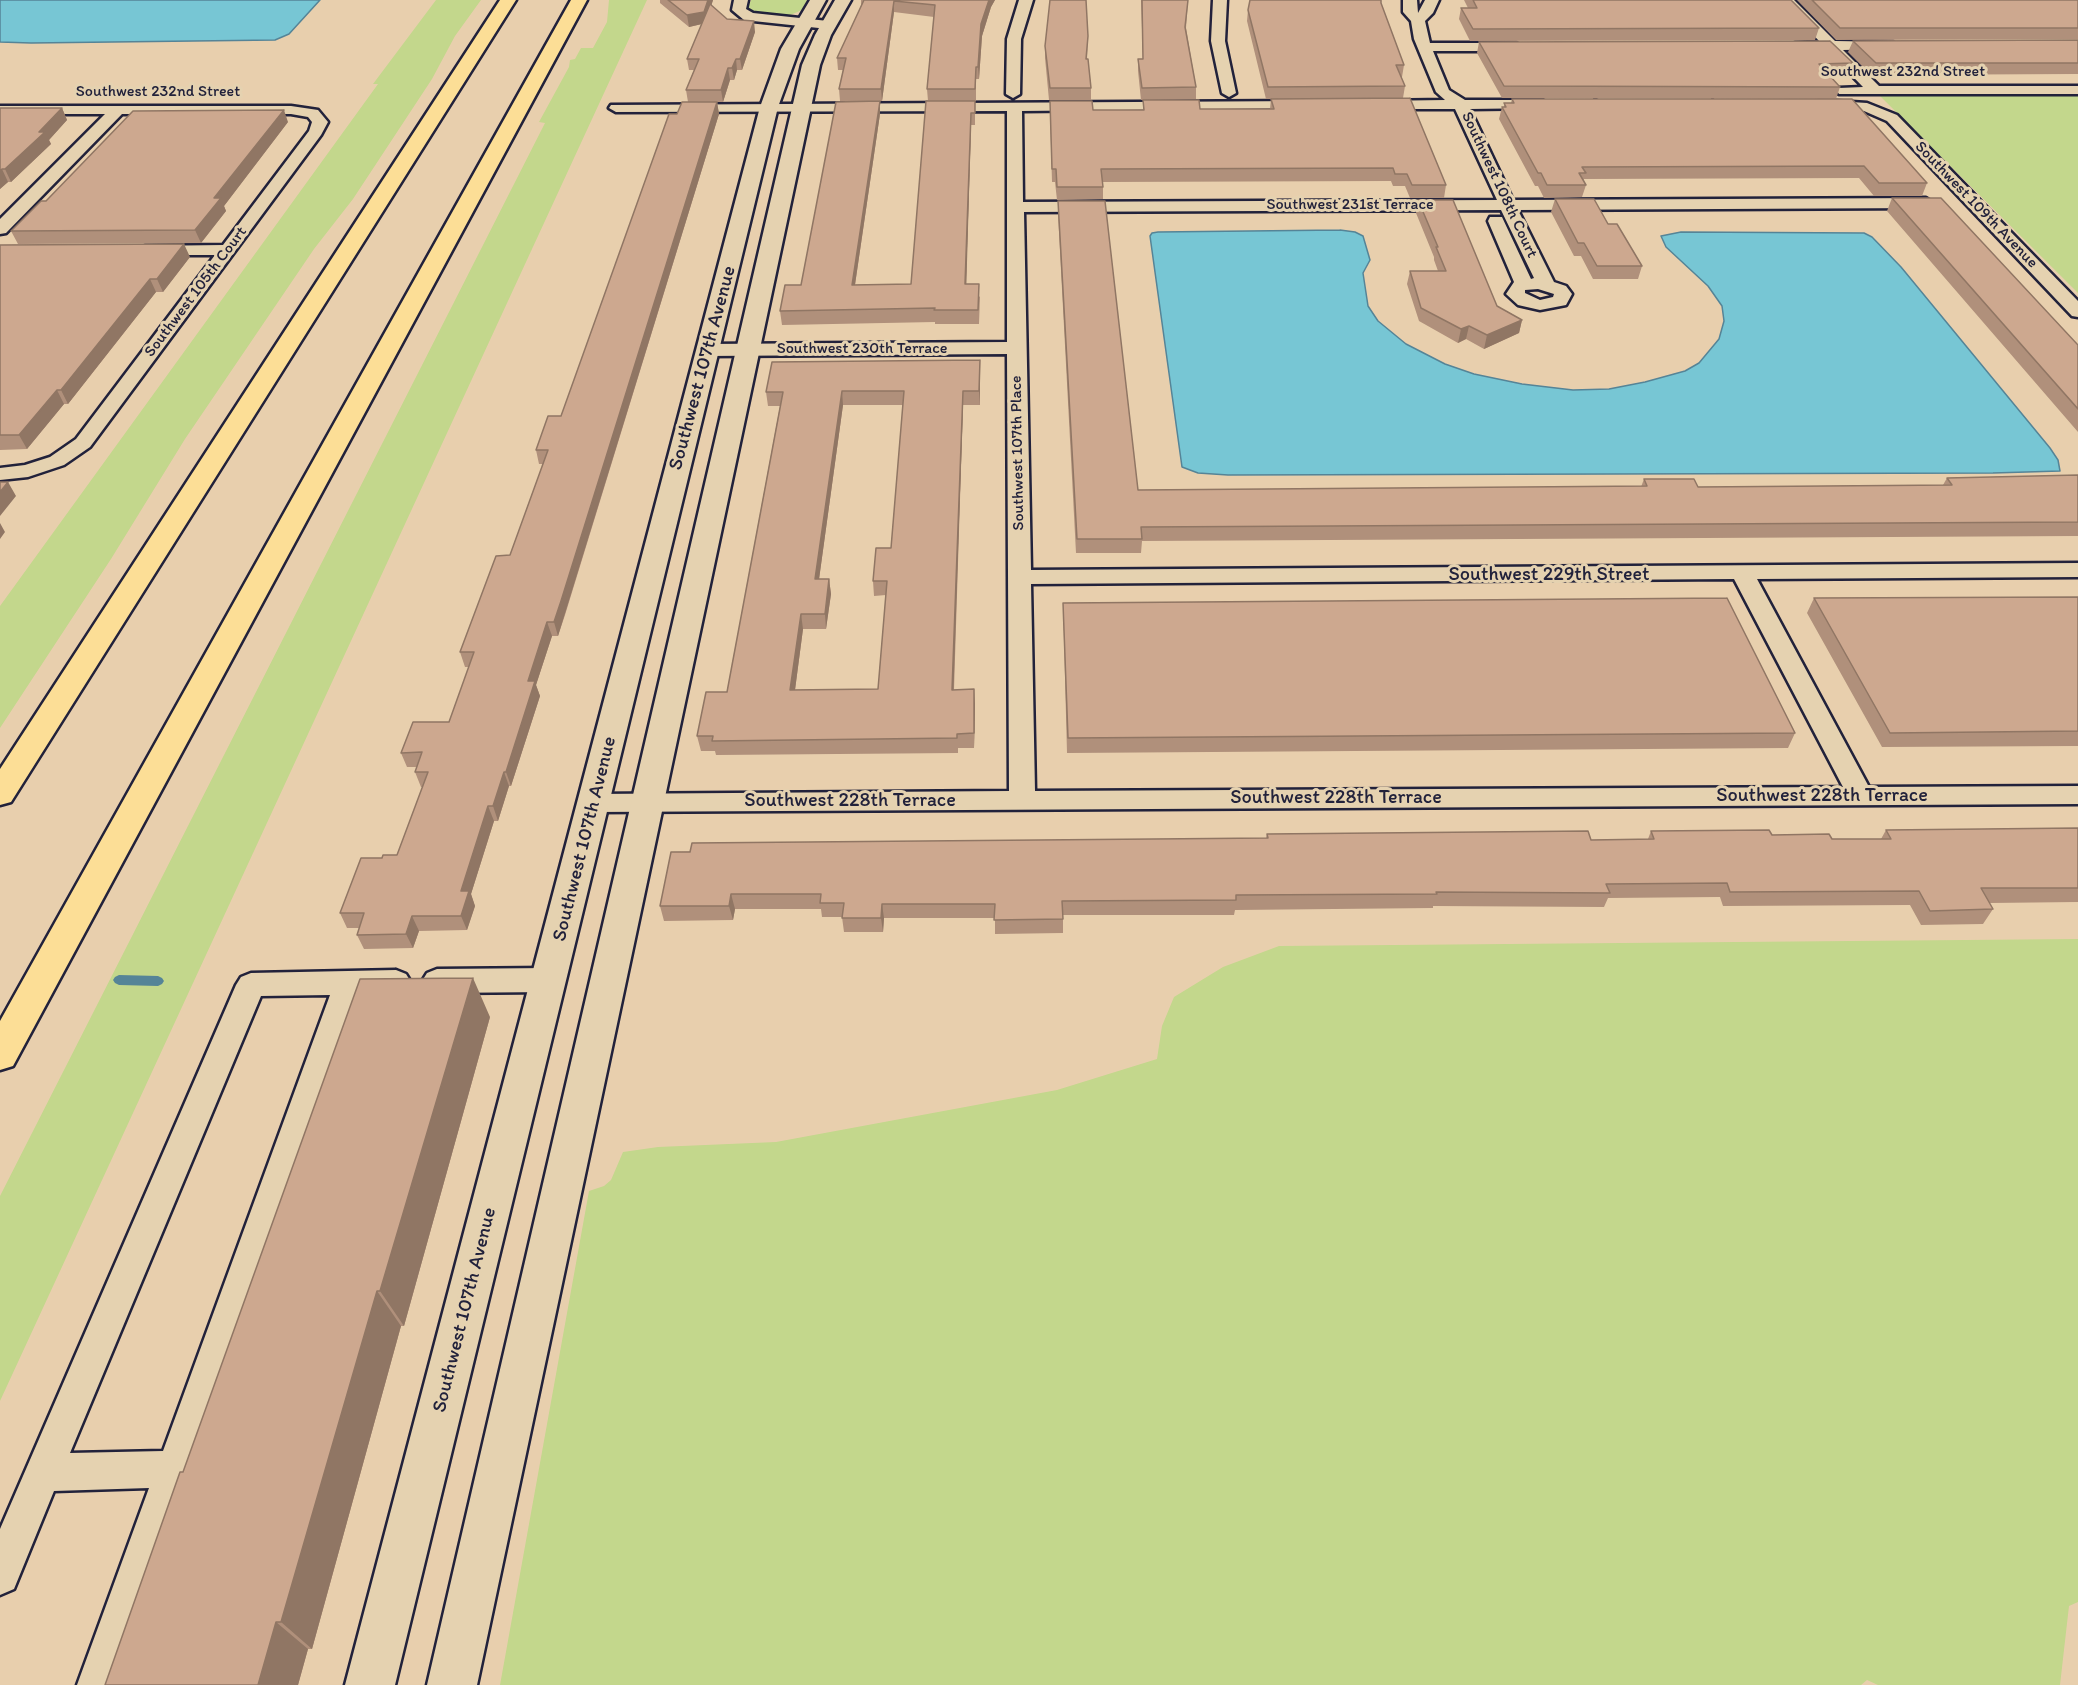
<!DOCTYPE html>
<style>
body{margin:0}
canvas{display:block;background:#e8cfad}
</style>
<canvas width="2078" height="1685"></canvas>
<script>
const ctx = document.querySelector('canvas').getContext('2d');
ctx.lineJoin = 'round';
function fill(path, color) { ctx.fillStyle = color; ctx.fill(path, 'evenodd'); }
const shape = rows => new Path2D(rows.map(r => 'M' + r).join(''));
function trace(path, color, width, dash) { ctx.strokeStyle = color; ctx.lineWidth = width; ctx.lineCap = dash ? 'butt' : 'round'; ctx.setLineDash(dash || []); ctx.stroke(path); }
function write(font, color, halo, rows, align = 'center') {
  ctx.font = font + ' Itim,sans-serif'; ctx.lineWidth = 6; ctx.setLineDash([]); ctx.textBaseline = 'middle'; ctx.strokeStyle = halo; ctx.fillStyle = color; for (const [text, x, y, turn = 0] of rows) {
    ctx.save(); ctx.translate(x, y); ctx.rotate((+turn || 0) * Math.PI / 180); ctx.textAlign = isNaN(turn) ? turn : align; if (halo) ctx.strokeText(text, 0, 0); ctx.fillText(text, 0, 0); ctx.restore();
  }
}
const green = shape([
 [436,0,481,0,455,36,432,79,353,199,314,249,185,439,111,559,0,728,0,606,378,84,373,84],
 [609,0,647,0,0,1401,0,1196,545,123,539,122,569,67,570,60,575,59,581,48,593,48,607,22],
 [751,0,807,0,802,10,788,16,778,17,767,17,751,12,748,8],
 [2078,94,2078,293,1879,95],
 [2078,939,2078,1602,2069,1606,2060,1685,1878,1685,1867,1680,1861,1685,500,1685,589,1191,604,1186,611,1180,623,1152,658,1147,776,1142,1057,1090,1157,1059,1162,1026,1174,997,1223,967,1279,946]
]);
const water = shape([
 [0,0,320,0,289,34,275,40,31,43,0,42,0,0],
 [1340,230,1355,232,1363,236,1370,260,1363,273,1368,306,1378,321,1406,344,1445,364,1474,374,1522,384,1573,390,1609,389,1645,382,1685,371,1699,363,1719,339,1724,321,1722,306,1708,286,1666,247,1661,236,1681,232,1864,233,1872,237,1901,267,2050,448,2058,460,2060,471,1993,473,1228,475,1198,473,1182,467,1150,236,1152,233,1158,232,1340,230]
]);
const stream = shape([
 [119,975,158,976,162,978,164,981,162,984,158,986,119,985,115,983,113,980,115,977,119,975]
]);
const minor = shape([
 [734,0,748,0,746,9,753,13,828,21,835,25,828,29,744,20,732,10,734,0],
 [1019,0,1033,0,1021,39,1020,94,1013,98,1006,94,1007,39,1019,0],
 [1213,0,1227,0,1225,41,1236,93,1229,97,1222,93,1211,41,1213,0],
 [1403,0,1417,0,1418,13,1425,0,1439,0,1433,13,1425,21,1430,43,1516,43,1523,47,1516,51,1433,51,1449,90,1465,100,1542,100,1549,104,1542,108,1470,109,1513,200,1926,198,1934,203,1926,208,1518,210,1554,282,1566,286,1572,294,1566,305,1540,310,1518,305,1506,294,1514,282,1488,221,1490,217,1502,217,1531,279,1534,278,1501,210,1024,212,1031,570,2078,563,2078,577,1757,579,1869,787,2078,786,2078,804,595,812,586,810,582,803,586,796,595,794,1009,791,1007,354,707,356,700,354,698,350,700,346,707,344,1007,342,1007,111,616,112,609,108,611,105,1308,101,1315,105,1313,108,1022,111,1023,202,1497,200,1455,109,1376,109,1369,105,1376,101,1445,100,1436,92,1414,39,1411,21,1403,12,1403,0],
 [1538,289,1554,294,1553,297,1540,300,1525,293,1525,290,1538,289],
 [1734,579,1843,787,1035,791,1031,584,1734,579],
 [1780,0,1794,0,1835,41,1893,42,1895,45,1888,49,1843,50,1879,86,2078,86,2078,94,1839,94,1837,91,1839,88,1863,87,1827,50,1795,49,1793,46,1795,43,1820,42,1780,0],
 [1705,93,1712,97,1710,100,1602,104,1595,100,1602,96,1705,93],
 [1820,100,1867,103,1897,115,2078,301,2078,317,2072,316,1887,121,1864,111,1815,107,1813,104,1820,100],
 [0,106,291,106,318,110,328,122,321,135,90,447,64,465,28,477,0,480,0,468,25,465,50,457,76,439,215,255,151,255,145,254,142,250,145,246,223,245,309,131,312,122,308,117,291,114,122,114,6,233,0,234,0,219,105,114,0,114,0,106],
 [550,968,560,972,565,980,560,988,550,992,437,993,427,989,422,981,427,973,437,969,550,968],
 [396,970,406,974,411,982,406,990,396,994,360,994,117,1685,77,1685,149,1488,54,1491,14,1589,0,1595,0,1529,236,985,241,977,251,973,396,970],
 [330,995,163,1451,70,1453,261,996,330,995]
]);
const tertiary = shape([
 [810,0,826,0,799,49,778,107,395,1685,345,1685,760,107,781,49,810,0],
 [835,0,851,0,831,35,820,65,477,1685,427,1685,802,65,815,35,835,0]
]);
const motorway = shape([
 [500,0,516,0,11,802,0,805,0,769,500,0],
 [571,0,587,0,13,1066,0,1070,0,1021,571,0]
]);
const wall = shape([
 [660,0,713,0,711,6,727,19,755,32,742,70,737,70,734,80,730,80,723,102,717,102,719,114,565,615,558,636,552,636,536,685,540,696,511,786,509,786,498,821,494,821,471,894,475,906,467,930,419,931,413,948,364,949,357,935,359,928,347,928,340,913,382,858,397,855,423,787,421,787,415,772,417,767,407,767,401,753,449,722,469,667,465,667,460,652,510,555,543,464,539,464,536,450,561,416,677,114,688,102,686,90,694,70,689,70,687,59,702,24,689,27,660,3],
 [861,0,995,0,991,7,982,36,979,79,976,79,976,101,928,101,927,89,934,17,894,12,882,101,840,101,839,89,843,70,838,70,837,58,861,6],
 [1141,0,1188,0,1186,28,1196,87,1196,99,1141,100,1138,71,1138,59,1143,59],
 [1464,0,1791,0,1819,28,1815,40,1470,41,1459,19,1461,8,1468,8],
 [1797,0,2078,0,2078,39,1836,40],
 [1381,3,1404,65,1402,77,1401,77,1405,86,1403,98,1266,99,1247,21,1248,10],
 [1088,36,1087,59,1091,88,1091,100,1049,100,1045,58,1045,46],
 [2078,40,2078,74,1871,75,1848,52,1853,41],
 [1479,42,1853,63,1848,75,1830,75,1840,87,1836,99,1502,98,1477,53],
 [1271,99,1446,185,1444,198,1410,198,1405,186,1393,186,1391,181,1103,182,1103,199,1057,200,1055,182,1052,182,1050,113,1143,110,1143,100,1200,109,1270,109],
 [1512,99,1852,99,1927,183,1922,196,1874,196,1859,178,1584,179,1583,181,1586,185,1582,197,1544,198,1538,186,1535,186,1499,119,1502,107,1504,107,1504,103,1511,103],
 [975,101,975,125,971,125,966,284,980,297,979,324,935,324,935,322,782,325,780,311,801,285,880,114,855,285,911,284],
 [0,108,62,108,67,120,49,140,51,144,11,182,8,182,0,189],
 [288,122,224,206,226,211,201,243,18,244,11,231,46,201],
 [1892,198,2078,345,2078,432,1887,211],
 [1555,199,1608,224,1642,266,1638,279,1593,279,1581,256,1574,256,1551,212],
 [1418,200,1497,306,1522,320,1519,333,1484,349,1466,339,1458,343,1419,321,1407,284,1410,271,1438,271,1434,260,1434,257,1416,213],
 [1058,201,1138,490,1641,487,1644,479,1698,487,1943,485,1947,478,2078,475,2078,536,1142,541,1141,553,1076,553,1058,214],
 [0,245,190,257,163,292,156,292,68,404,64,404,27,449,0,450],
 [980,360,980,405,963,405,954,690,975,704,974,748,958,748,958,753,716,755,715,751,701,751,697,736,727,692,780,406,768,406,766,392],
 [843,405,903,405,891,548,873,581,874,596,886,595,878,689,795,690,803,629,826,629,831,594,829,579,819,579],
 [2078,597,2078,746,1882,747,1807,613,1814,598],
 [1063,603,1795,733,1788,748,1067,753],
 [2078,828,2078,902,1989,903,1993,909,1983,924,1921,925,1910,905,1723,906,1720,897,1608,898,1604,907,1433,906,1433,908,1235,910,1234,915,1063,915,1063,933,995,934,995,918,884,918,883,932,844,932,842,917,822,917,821,909,735,909,733,920,664,921,660,906,671,852,1266,838,1267,834,1591,840,1648,839,1651,831,1772,835,1832,839,1881,839,1886,830],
 [490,1017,404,1326,401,1326,312,1649,308,1649,298,1685,183,1472]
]);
const shadedWall = shape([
 [708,0,713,0,706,23,689,27,687,15],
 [989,0,995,0,991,7,982,36,979,79,978,67,981,24],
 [894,1,894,12,882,101,881,89],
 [754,21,755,32,742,70,740,59],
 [736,59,737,70,734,80,732,68],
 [728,68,730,80,723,102,721,90],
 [880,101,880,114,853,298,852,285],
 [717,102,719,114,558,636,554,622],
 [62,108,67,120,49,140,51,144,11,182,5,169],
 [284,110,288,122,224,206,226,211,201,243,195,230,214,198],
 [971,113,971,125,966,297,965,284],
 [2,169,8,182,0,189,0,171],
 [184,244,190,257,163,292,157,279],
 [150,279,156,292,68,404,61,390],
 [1522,320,1519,333,1484,349,1487,335],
 [1469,326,1466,339,1458,343,1461,329],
 [980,360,980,405,979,391],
 [57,390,64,404,27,449,19,435],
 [842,391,843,405,817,594,815,579],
 [963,391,963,405,953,704,952,690],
 [8,482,16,496,0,516,0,492],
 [0,523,5,532,0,539],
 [829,579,831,594,826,629,825,614],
 [801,614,803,629,793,705,790,690],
 [547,622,552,636,536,685,540,696,511,786,506,772,528,681],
 [974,689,975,704,974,748],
 [504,772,509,786,498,821,493,806],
 [488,806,494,821,471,894,475,906,467,930,461,916,461,891],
 [731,894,735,909,733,920,729,906],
 [882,904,884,918,883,932,881,918],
 [412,916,419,931,413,948,406,934],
 [473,978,490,1017,404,1326,380,1291],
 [377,1291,401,1326,312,1649,281,1622],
 [276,1622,308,1649,298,1685,258,1685]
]);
const building = shape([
 [668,0,708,0,704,12,687,15,668,0],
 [864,0,989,0,981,24,978,67,976,67,975,89,927,89,935,5,894,1,881,89,839,89,846,58,837,58,864,0],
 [1050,0,1086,0,1088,36,1086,59,1088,59,1091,88,1050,88,1045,46,1050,0],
 [1142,0,1188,0,1185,27,1196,87,1142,88,1138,59,1143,59,1142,0],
 [1250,0,1381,0,1381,3,1404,65,1396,65,1405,86,1268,87,1248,10,1250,0],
 [1473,0,1791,0,1819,28,1473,29,1461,8,1477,8,1473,0],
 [1812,0,2078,0,2078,28,1840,28,1812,0],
 [710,4,727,19,754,21,740,59,736,59,732,68,728,68,721,90,686,90,699,59,687,59,710,4],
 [2078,40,2078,63,1876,63,1853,41,2078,40],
 [1830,41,1853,63,1819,64,1840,87,1504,86,1479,42,1830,41],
 [1410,98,1446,185,1412,185,1407,174,1395,174,1393,168,1101,169,1103,187,1057,187,1056,169,1052,169,1050,101,1092,101,1093,110,1144,110,1143,100,1199,100,1200,109,1274,109,1271,99,1410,98],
 [1512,99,1852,99,1927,183,1879,183,1864,166,1582,167,1586,173,1579,173,1586,185,1547,185,1541,173,1538,173,1502,107,1506,107,1504,103,1514,103,1512,99],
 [880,101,852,285,911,284,926,101,975,101,975,113,971,113,965,284,979,284,978,310,934,310,935,308,780,311,785,285,801,285,836,102,880,101],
 [682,102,717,102,561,601,554,622,547,622,528,681,535,681,506,772,504,772,493,806,488,806,461,891,469,891,461,916,412,916,406,934,357,935,364,913,340,913,361,858,382,858,383,855,397,855,428,772,415,772,422,752,401,753,413,722,449,722,474,652,460,652,496,556,510,555,548,450,536,450,548,416,561,416,669,114,677,114,682,102],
 [0,108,62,108,39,132,45,132,5,169,2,169,0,171,0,108],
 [284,110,214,198,221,198,195,230,11,231,41,201,46,201,133,111,284,110],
 [1892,198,1941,198,2078,345,2078,409,1892,198],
 [1555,199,1594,199,1608,224,1617,224,1642,266,1597,266,1584,243,1578,243,1555,199],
 [1418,200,1453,200,1497,306,1522,320,1487,335,1469,326,1461,329,1421,308,1410,271,1446,271,1436,247,1438,247,1418,200],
 [1058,201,1105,201,1138,490,1647,486,1644,479,1694,479,1698,487,1952,485,1947,478,2078,475,2078,522,1141,527,1142,539,1077,539,1058,201],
 [184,244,157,279,150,279,61,390,57,390,19,435,0,435,0,245,184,244],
 [980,360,979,391,963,391,952,690,974,689,974,733,957,734,957,738,712,741,713,736,697,736,706,692,727,692,783,392,766,392,772,362,980,360],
 [842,391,904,391,891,548,876,548,873,581,887,581,878,689,790,690,801,614,825,614,829,579,815,579,842,391],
 [0,482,8,482,0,492,0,482],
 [2078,597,2078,731,1890,733,1814,598,2078,597],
 [1727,598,1795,733,1068,738,1063,603,1727,598],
 [2078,828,2078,888,1981,888,1993,909,1930,911,1919,891,1730,892,1727,883,1606,884,1610,893,1436,892,1437,894,1236,895,1236,900,1062,901,1063,919,994,920,995,904,882,904,881,918,842,918,844,903,820,903,821,894,731,894,729,906,660,906,671,852,690,852,692,843,1268,838,1267,834,1588,831,1591,840,1654,839,1651,831,1769,830,1772,835,1829,834,1832,839,1891,839,1886,830,2078,828],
 [473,978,380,1291,377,1291,281,1622,276,1622,258,1685,105,1685,180,1472,183,1472,360,979,473,978]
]);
const farStreetnames = [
 ["Southwest 232nd Street",1903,72],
 ["Southwest 232nd Street",158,92],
 ["Southwest 108th Court",1499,185,65],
 ["Southwest 231st Terrace",1350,205],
 ["Southwest 109th Avenue",1976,205,46],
 ["Southwest 105th Court",196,292,-53],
 ["Southwest 230th Terrace",862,349],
 ["Southwest 107th Place",1018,453,-91]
];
const streetNames = [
 ["Southwest 107th Avenue",703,368,-75],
 ["Southwest 229th Street",1549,575],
 ["Southwest 228th Terrace",1822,796],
 ["Southwest 228th Terrace",1336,798],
 ["Southwest 228th Terrace",850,801],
 ["Southwest 107th Avenue",585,839,-76],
 ["Southwest 107th Avenue",465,1310,-76]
];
fill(green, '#c3d78c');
fill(water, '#77c6d4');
trace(water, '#558497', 1.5);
fill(stream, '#558497');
trace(minor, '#22223b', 5);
trace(tertiary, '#22223b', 5);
trace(motorway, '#22223b', 5);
fill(minor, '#e5d2b0');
fill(tertiary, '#e5d2b0');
fill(motorway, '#fcde96');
fill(wall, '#b0907b');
fill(shadedWall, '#907664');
fill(building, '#cda88f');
trace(building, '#907664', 1.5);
write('16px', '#22223b', '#e5d2b0', farStreetnames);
write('20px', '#22223b', '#e5d2b0', streetNames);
</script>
